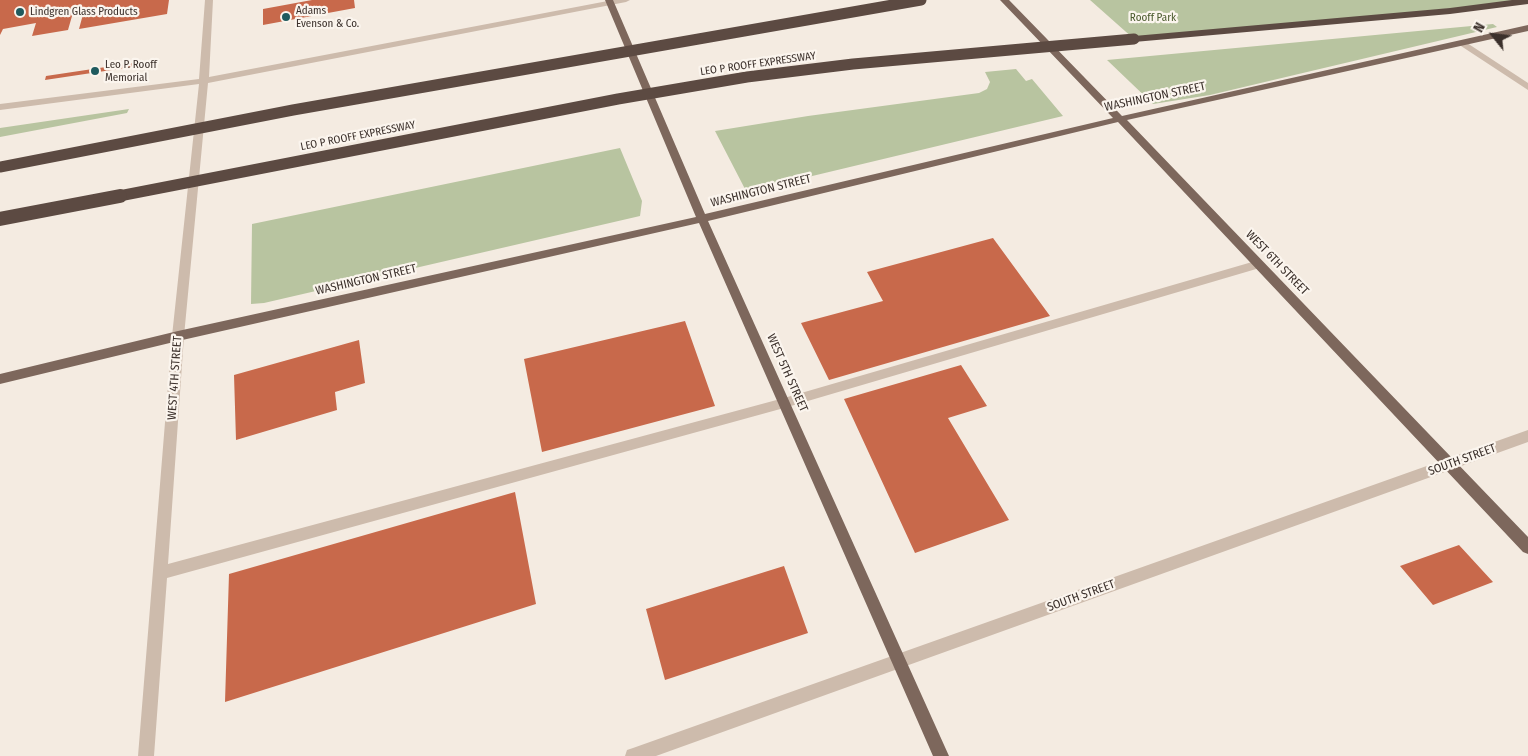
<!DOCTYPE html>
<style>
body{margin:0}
#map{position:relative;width:1528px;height:756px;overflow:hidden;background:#f4ebe1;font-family:"Fira Sans Condensed",sans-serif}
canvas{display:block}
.north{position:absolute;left:1468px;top:10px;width:50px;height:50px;-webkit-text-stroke:4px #fbf5ee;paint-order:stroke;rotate:299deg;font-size:14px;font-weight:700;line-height:20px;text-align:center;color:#3b302b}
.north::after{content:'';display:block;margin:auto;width:18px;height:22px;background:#3b302b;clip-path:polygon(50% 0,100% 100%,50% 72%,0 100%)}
</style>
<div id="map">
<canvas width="1528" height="756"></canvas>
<div class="north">N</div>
</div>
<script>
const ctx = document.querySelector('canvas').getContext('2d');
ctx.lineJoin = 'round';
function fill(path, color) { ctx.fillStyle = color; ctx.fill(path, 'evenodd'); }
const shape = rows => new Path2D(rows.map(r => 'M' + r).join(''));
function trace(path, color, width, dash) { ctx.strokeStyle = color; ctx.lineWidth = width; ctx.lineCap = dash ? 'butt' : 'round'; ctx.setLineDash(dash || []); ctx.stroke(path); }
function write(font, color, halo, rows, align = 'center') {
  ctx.font = font + ' "Fira Sans Condensed",sans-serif'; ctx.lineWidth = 4.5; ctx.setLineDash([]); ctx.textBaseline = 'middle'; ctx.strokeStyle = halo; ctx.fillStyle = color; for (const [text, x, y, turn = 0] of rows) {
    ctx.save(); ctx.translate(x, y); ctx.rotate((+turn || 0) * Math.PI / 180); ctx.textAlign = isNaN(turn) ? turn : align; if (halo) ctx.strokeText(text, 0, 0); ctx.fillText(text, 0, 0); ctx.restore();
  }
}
const green = shape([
 [1090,0,1528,0,1528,1,1134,39],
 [1493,24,1497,27,1210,95,1153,104,1107,60],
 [1016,69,1026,81,1032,79,1063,116,783,183,745,189,715,131,808,116,979,93,987,89,990,82,985,72],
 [129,109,127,113,0,137,0,128],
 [620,148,642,201,640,216,264,303,251,304,252,224]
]);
const building = shape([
 [0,0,169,0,167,14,79,29,85,7,74,9,68,30,32,36,36,23,3,29,0,35],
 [312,0,354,0,355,8,263,25,263,9],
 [146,61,145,65,45,80,46,76],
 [993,238,1050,316,829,380,801,323,883,301,867,272],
 [685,321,715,406,542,452,524,359],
 [359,340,365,383,335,392,337,410,236,440,234,375],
 [961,365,987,406,948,418,1009,520,915,553,844,399],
 [515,492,536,604,225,702,229,574],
 [1459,545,1493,582,1433,605,1400,566],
 [784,566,808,633,665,680,646,609]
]);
const minor = shape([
 [205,0,213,0,209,77,613,0,630,0,626,2,208,83,184,336,168,564,784,398,1259,260,1265,264,1263,267,784,408,167,578,154,756,138,756,172,336,199,84,0,110,0,104,199,79,205,0],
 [1464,41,1528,83,1528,90,1461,46,1460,44,1464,41],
 [1528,430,1528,442,656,756,625,756,627,750,633,748,1528,430]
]);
const major = shape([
 [605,0,613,0,705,214,1113,118,1000,0,1009,0,1122,116,1528,25,1528,31,1127,120,1528,537,1528,554,1523,552,1118,122,708,221,949,756,933,756,699,223,178,341,0,384,0,374,178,331,696,217,605,0]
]);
const highway = shape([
 [1512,0,1528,0,1528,4,1450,14,1134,42,1129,39,1134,36,1450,8,1512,0]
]);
const highwayBridgeFar1 = shape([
 [0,167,293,110,921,0],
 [114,197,618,99,747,77,853,64,1134,39]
]);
const highwayBridge = shape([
 [0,219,120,196]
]);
const markers = [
 [20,12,5,"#1f5a5e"],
 [286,17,5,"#1f5a5e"],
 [95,71,5,"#1f5a5e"]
];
const farPoinames = [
 ["Adams",296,11],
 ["Evenson & Co.",296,24],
 ["Lindgren Glass Products",30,12],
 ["Leo P. Rooff",105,65],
 ["Memorial",105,78]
];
const farParknames = [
 ["Rooff Park",1153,18]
];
const farStreetnames = [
 ["LEO P ROOFF EXPRESSWAY",758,64,-8],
 ["LEO P ROOFF EXPRESSWAY",358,136,-11]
];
const streetNames = [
 ["WASHINGTON STREET",1155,97,-12],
 ["WASHINGTON STREET",761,191,-14],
 ["WEST 6TH STREET",1277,263,46],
 ["WASHINGTON STREET",366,280,-13],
 ["WEST 5TH STREET",787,373,66],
 ["WEST 4TH STREET",175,378,-86],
 ["SOUTH STREET",1462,460,-20],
 ["SOUTH STREET",1081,596,-20]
];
fill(green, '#b8c4a0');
fill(building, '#c8694b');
fill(minor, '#cdbbac');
fill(major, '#7d675c');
fill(highway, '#5c4a42');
trace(highwayBridgeFar1, '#5c4a42', 11);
trace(highwayBridge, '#5c4a42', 14);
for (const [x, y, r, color] of markers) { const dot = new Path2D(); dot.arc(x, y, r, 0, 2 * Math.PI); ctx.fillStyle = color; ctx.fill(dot); trace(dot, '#fbf5ee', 2); }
write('11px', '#3b302b', '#fbf5ee', farPoinames, 'left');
write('11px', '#4a5a2e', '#fbf5ee', farParknames);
write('11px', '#3b302b', '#fbf5ee', farStreetnames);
write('12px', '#3b302b', '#fbf5ee', streetNames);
</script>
